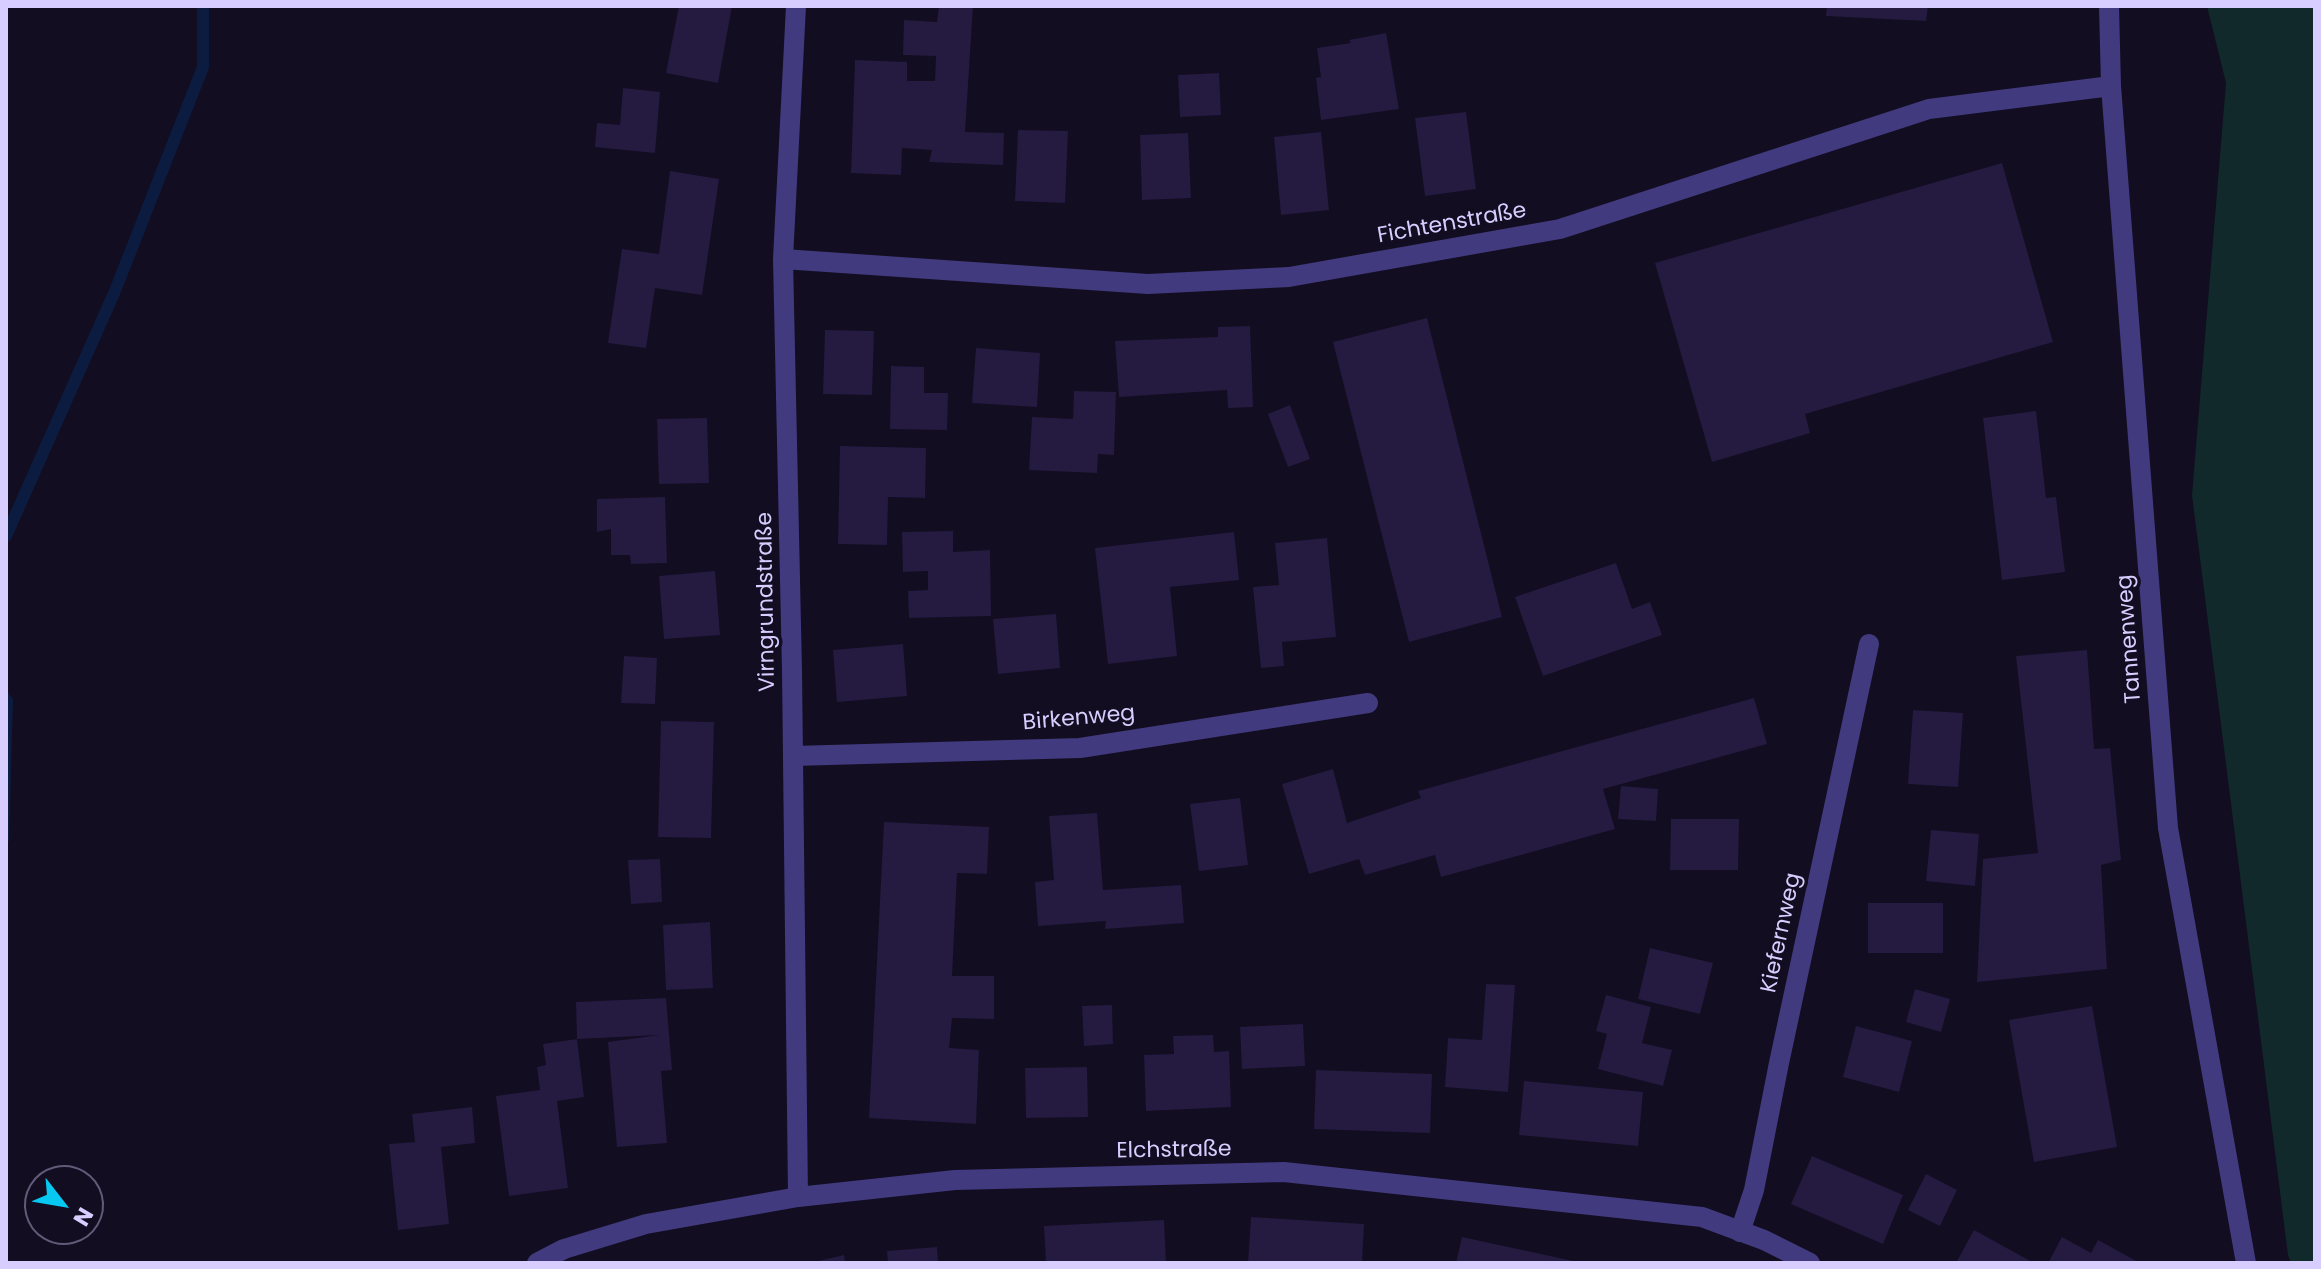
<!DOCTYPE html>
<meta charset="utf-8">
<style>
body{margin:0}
#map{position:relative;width:2321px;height:1269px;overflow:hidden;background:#120d20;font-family:Poppins,sans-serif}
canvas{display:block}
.frame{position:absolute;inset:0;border:8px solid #d7cdfe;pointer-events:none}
.north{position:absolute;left:24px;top:1165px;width:80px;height:80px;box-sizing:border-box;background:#120d20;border:2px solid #615a79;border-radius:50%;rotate:121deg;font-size:22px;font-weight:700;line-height:32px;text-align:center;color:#d7cdfe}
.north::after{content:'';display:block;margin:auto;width:28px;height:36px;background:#07c8f0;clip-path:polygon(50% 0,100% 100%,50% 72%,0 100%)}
</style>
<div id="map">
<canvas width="2321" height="1269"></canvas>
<div class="frame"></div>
<div class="north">N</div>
</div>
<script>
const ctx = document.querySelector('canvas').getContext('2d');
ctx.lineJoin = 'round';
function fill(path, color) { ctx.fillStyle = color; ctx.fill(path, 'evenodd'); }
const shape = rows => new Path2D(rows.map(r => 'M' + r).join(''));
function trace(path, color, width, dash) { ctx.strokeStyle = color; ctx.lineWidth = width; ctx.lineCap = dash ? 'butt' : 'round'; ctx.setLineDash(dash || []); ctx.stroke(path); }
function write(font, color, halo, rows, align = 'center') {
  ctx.font = font + ' Poppins,sans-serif'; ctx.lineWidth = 7; ctx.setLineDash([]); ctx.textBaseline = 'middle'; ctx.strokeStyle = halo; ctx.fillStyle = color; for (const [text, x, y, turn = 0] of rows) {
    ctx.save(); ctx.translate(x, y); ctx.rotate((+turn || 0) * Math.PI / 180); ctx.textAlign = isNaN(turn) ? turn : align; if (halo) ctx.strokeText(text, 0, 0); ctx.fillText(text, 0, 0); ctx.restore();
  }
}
const green = shape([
 [2207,6,2315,6,2315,1263,2291,1263,2288,1255,2192,495,2226,83]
]);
const water = shape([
 [6,690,13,699,9,840,6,848]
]);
const stream = shape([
 [6,536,115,291,203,67,203,6]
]);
const building = shape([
 [679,6,732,6,718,83,666,73],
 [939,6,973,6,965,132,1004,133,1003,165,929,162,932,150,902,148,901,175,851,173,855,60,907,62,907,81,935,81,936,56,903,55,904,20,937,22],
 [1827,6,1928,6,1926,21,1826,16],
 [1386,33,1399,109,1321,120,1316,78,1321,77,1317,48,1351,43,1349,40],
 [1219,73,1221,115,1180,117,1178,75],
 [623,88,660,92,655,153,595,147,597,123,620,125],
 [1466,112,1476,189,1425,196,1415,118],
 [1018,130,1068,131,1065,203,1015,201],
 [1321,132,1329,210,1281,215,1274,137],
 [1188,133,1191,198,1142,200,1140,135],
 [2002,163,2053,342,1805,414,1810,433,1712,462,1655,263],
 [670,171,719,179,702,295,655,288,646,348,608,343,622,249,659,254],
 [1427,318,1502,617,1409,642,1333,342],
 [1250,326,1253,407,1228,408,1227,390,1119,397,1115,341,1218,337,1218,327],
 [825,330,874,331,872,395,823,394],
 [976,348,1040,353,1037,407,972,403],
 [891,366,924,367,924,393,948,393,947,430,890,429],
 [1074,391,1116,392,1114,455,1098,454,1097,473,1029,470,1032,417,1073,419],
 [1290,405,1310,459,1288,467,1268,414],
 [2036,411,2046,498,2056,497,2065,572,2002,580,1983,418],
 [707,418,709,483,659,484,657,419],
 [840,446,926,448,925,498,888,497,887,545,838,544],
 [665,497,667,563,631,564,630,555,611,555,611,529,597,532,597,499],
 [953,531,953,552,990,550,991,616,909,618,908,591,928,590,928,571,903,572,902,532],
 [1234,532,1239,580,1170,587,1177,656,1108,664,1095,548],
 [1327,538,1336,637,1282,642,1284,666,1261,668,1253,587,1279,585,1275,543],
 [1616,563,1632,609,1650,602,1662,635,1543,676,1515,597],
 [715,571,720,635,664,639,659,576],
 [1056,614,1060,668,998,674,993,619],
 [903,644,907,696,837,702,833,650],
 [2087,650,2094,749,2110,748,2121,860,2101,865,2107,969,1977,982,1983,859,2038,853,2016,656],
 [624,656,657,658,655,704,621,703],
 [1754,698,1767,744,1603,789,1615,829,1441,877,1435,855,1365,875,1359,859,1309,874,1282,784,1333,769,1347,823,1421,798,1418,791],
 [1913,710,1963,713,1958,787,1908,784],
 [661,721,714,722,711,838,658,837],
 [1621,786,1658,789,1656,821,1618,819],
 [1240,798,1248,865,1199,871,1190,804],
 [1097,813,1103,890,1181,885,1184,923,1105,929,1106,921,1038,926,1035,882,1054,880,1049,816],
 [1671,819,1739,819,1738,870,1670,870],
 [884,822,989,827,987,874,957,873,952,976,994,976,994,1019,952,1018,949,1048,979,1050,976,1124,869,1118],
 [1931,830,1979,834,1975,886,1926,881],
 [660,859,662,902,631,904,628,860],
 [1868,903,1943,903,1943,953,1868,953],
 [710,922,713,988,666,990,663,925],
 [1650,948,1713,963,1700,1014,1638,999],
 [1486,984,1515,985,1508,1092,1445,1087,1448,1038,1482,1040],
 [1915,989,1950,999,1941,1032,1906,1022],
 [1606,995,1651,1007,1642,1043,1672,1050,1663,1086,1598,1069,1607,1034,1596,1031],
 [666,998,672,1070,661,1071,667,1143,617,1147,608,1042,659,1035,577,1039,576,1002],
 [1112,1005,1113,1044,1084,1046,1082,1006],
 [2092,1006,2117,1147,2034,1162,2009,1020],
 [1303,1024,1305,1066,1242,1069,1240,1027],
 [1856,1026,1912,1041,1899,1092,1843,1077],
 [1213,1035,1214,1052,1229,1051,1231,1107,1146,1111,1144,1055,1174,1054,1173,1036],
 [577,1039,584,1097,557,1101,568,1188,509,1196,496,1096,540,1090,537,1067,546,1065,543,1044],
 [1087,1067,1088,1117,1026,1118,1025,1068],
 [1316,1070,1432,1074,1430,1133,1314,1129],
 [1524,1081,1643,1092,1638,1146,1519,1135],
 [472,1107,475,1143,441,1147,449,1224,398,1230,389,1144,415,1142,412,1114],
 [1812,1156,1903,1195,1883,1244,1791,1204],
 [1926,1174,1957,1190,1940,1226,1908,1210],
 [1251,1217,1364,1224,1362,1263,1248,1263],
 [1164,1220,1166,1263,1046,1263,1044,1226],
 [1974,1230,2034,1263,1956,1263],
 [1462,1237,1578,1262,1578,1263,1456,1263],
 [2062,1237,2091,1253,2098,1240,2140,1263,2048,1263],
 [937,1247,938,1263,888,1263,887,1251],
 [844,1255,845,1263,814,1263,814,1262]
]);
const minor = shape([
 [796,6,783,259,792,671,798,1197],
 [2109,6,2111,86,2168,828,2246,1263],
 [783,259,1148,284,1289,277,1560,229,1929,109,2111,86],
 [793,756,1080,748,1368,703],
 [1740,1232,1754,1190,1779,1063,1869,644],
 [537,1263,564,1249,646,1224,798,1197,955,1180,1284,1172,1702,1217,1764,1240,1810,1263]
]);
const streetNames = [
 ["Fichtenstraße",1452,224,-10],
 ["Virngrundstraße",767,602,-91],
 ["Tannenweg",2130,639,-94],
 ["Birkenweg",1079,719,-5],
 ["Kiefernweg",1782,933,-78],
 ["Elchstraße",1174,1151,-1]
];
fill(green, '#11292a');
fill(water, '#0c1c40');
trace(stream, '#0c1c40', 12);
fill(building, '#251a40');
trace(minor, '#413a7e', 20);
write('22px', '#d7cdfe', '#120d20', streetNames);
</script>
